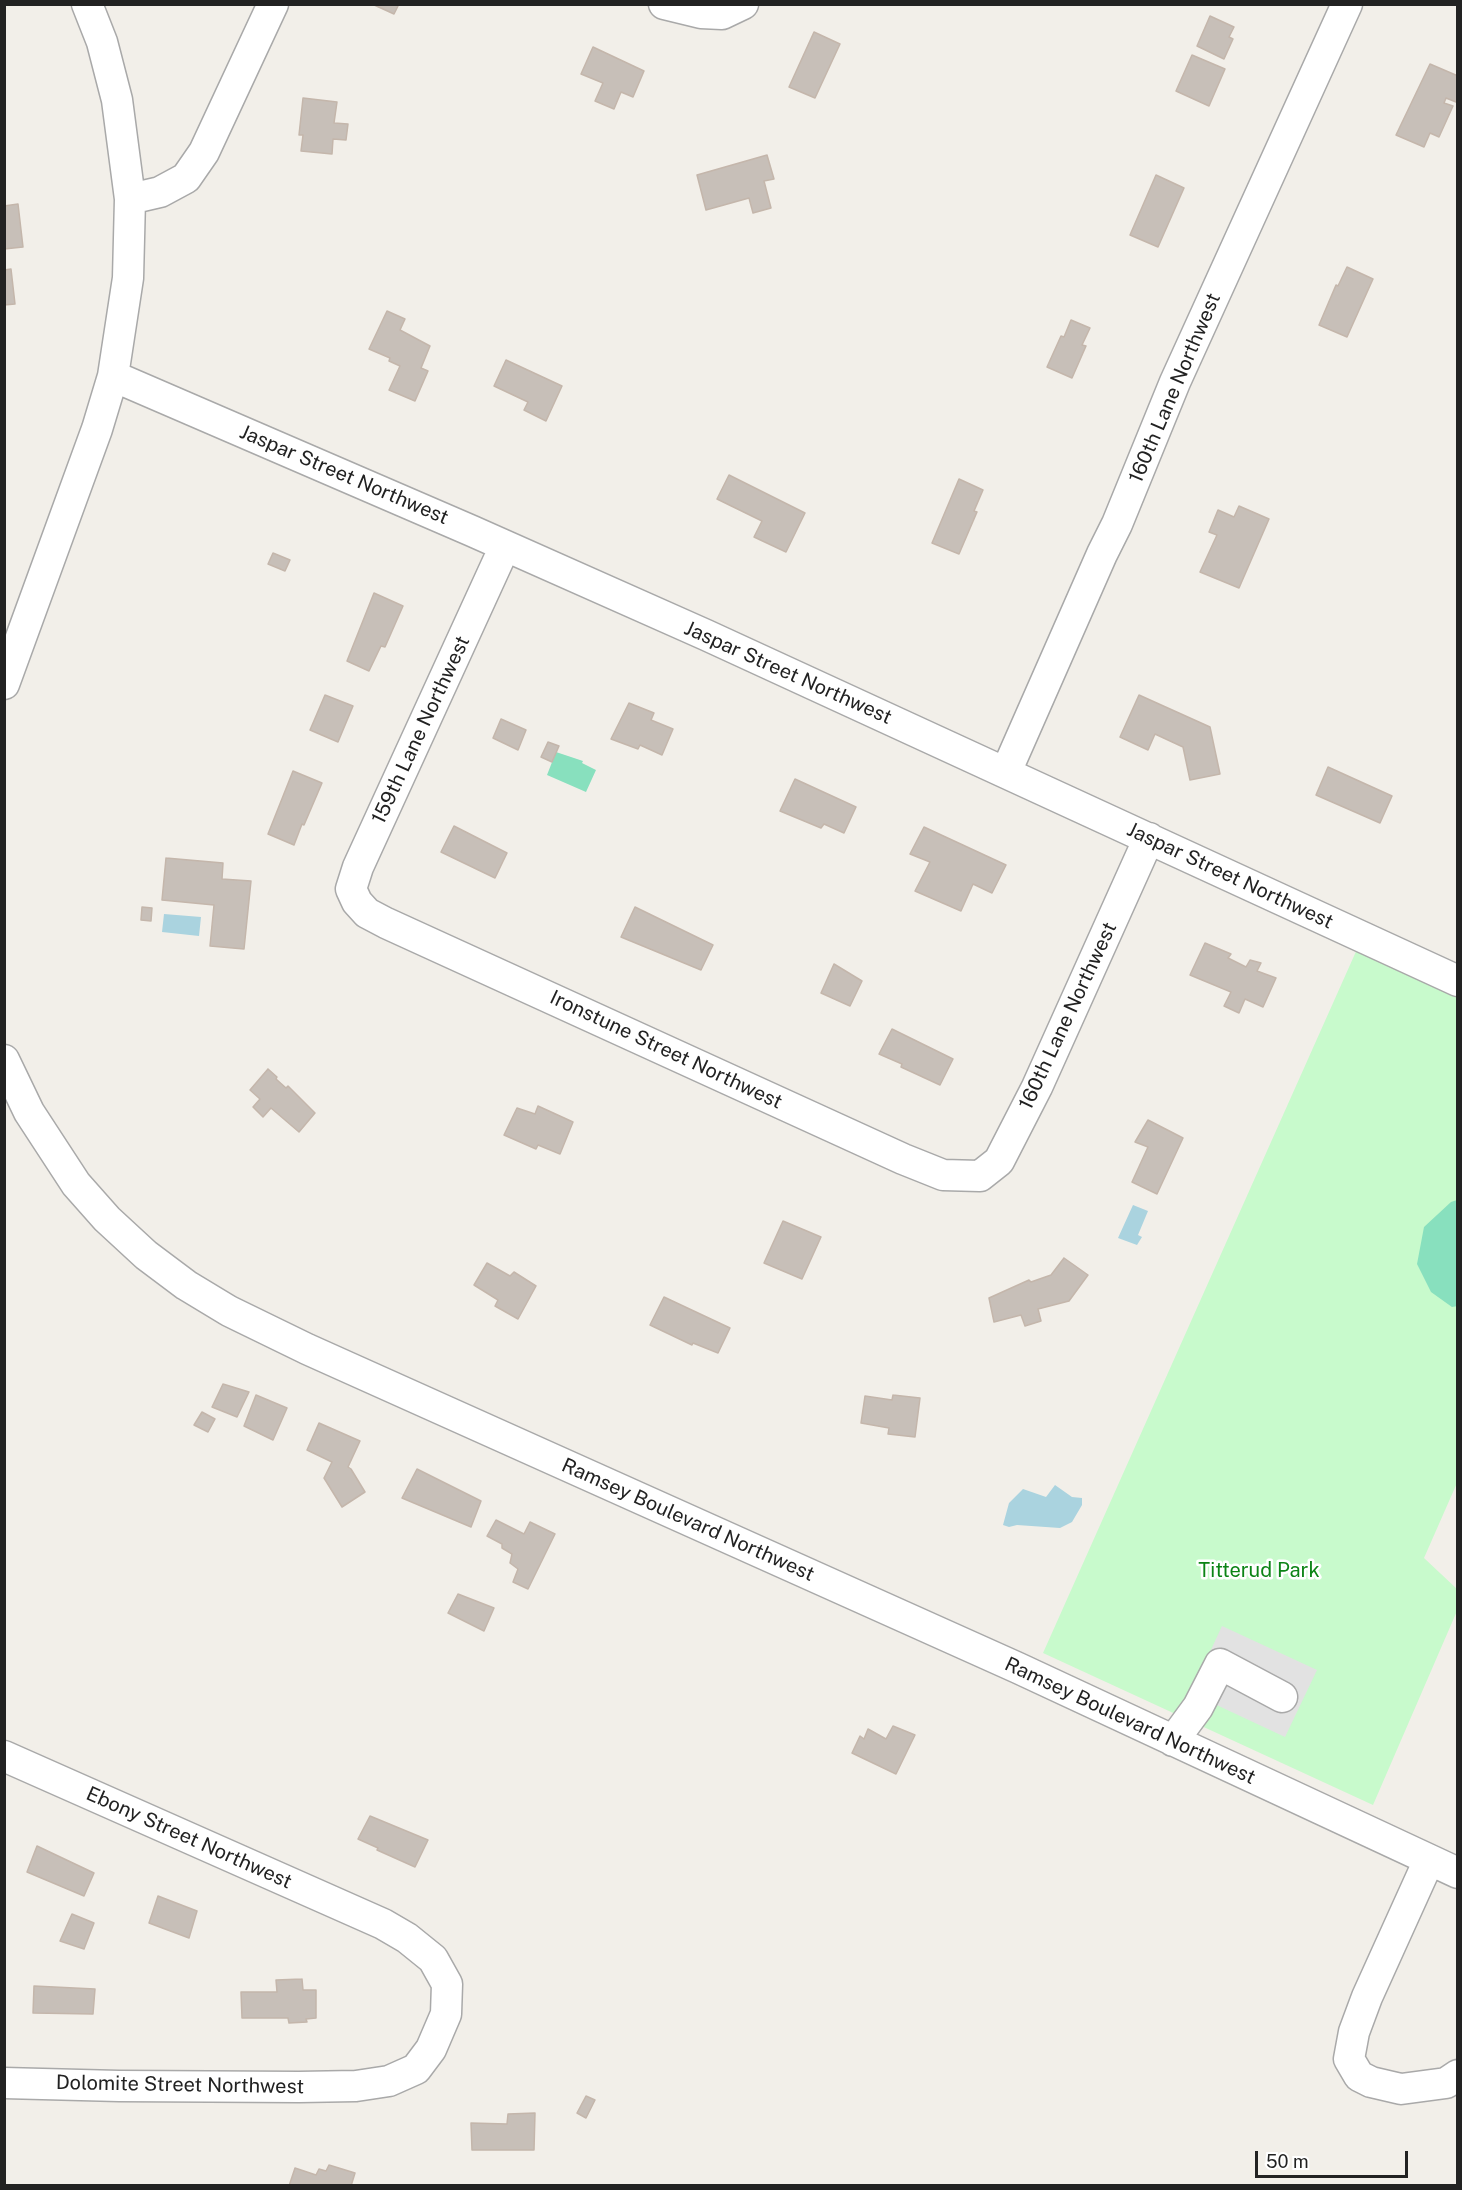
<!DOCTYPE html>
<style>
body{margin:0}
#map{position:relative;width:1462px;height:2190px;overflow:hidden;background:#f2efe9;font-family:"Public Sans",sans-serif}
canvas{display:block}
.frame{position:absolute;inset:0;border:6px solid #222;pointer-events:none}
.scale{position:absolute;left:1255px;top:2151px;width:153px;height:27px;box-sizing:border-box;border:3px solid #222;border-top:0;padding-left:8px;font-size:18px;line-height:21px;white-space:nowrap;color:#222;-webkit-text-stroke:4px #fff;paint-order:stroke}
</style>
<div id="map">
<canvas width="1462" height="2190"></canvas>
<div class="frame"></div>
<div class="scale">50 m</div>
</div>
<script>
const ctx = document.querySelector('canvas').getContext('2d');
ctx.lineJoin = 'round';
function fill(path, color) { ctx.fillStyle = color; ctx.fill(path, 'evenodd'); }
const shape = rows => new Path2D(rows.map(r => 'M' + r).join(''));
function trace(path, color, width, dash) { ctx.strokeStyle = color; ctx.lineWidth = width; ctx.lineCap = dash ? 'butt' : 'round'; ctx.setLineDash(dash || []); ctx.stroke(path); }
function write(font, color, halo, rows, align = 'center') {
  ctx.font = font + ' "Public Sans",sans-serif'; ctx.lineWidth = 5; ctx.setLineDash([]); ctx.textBaseline = 'middle'; ctx.strokeStyle = halo; ctx.fillStyle = color; for (const [text, x, y, turn = 0] of rows) {
    ctx.save(); ctx.translate(x, y); ctx.rotate((+turn || 0) * Math.PI / 180); ctx.textAlign = isNaN(turn) ? turn : align; if (halo) ctx.strokeText(text, 0, 0); ctx.fillText(text, 0, 0); ctx.restore();
  }
}
const park = shape([
 [1358,947,1457,993,1457,1483,1424,1558,1457,1589,1457,1611,1373,1805,1043,1653]
]);
const pitch = shape([
 [556,752,583,761,582,763,596,770,586,792,547,775],
 [1457,1200,1458,1306,1452,1307,1431,1292,1417,1264,1424,1227,1451,1202]
]);
const parking = shape([
 [1222,1626,1317,1670,1285,1737,1191,1693]
]);
const water = shape([
 [164,914,201,917,199,936,162,932],
 [1133,1205,1148,1211,1138,1235,1142,1237,1137,1245,1118,1238],
 [1055,1485,1072,1497,1082,1498,1082,1505,1072,1522,1060,1528,1017,1525,1009,1527,1003,1525,1009,1503,1023,1489,1046,1497]
]);
const building = shape([
 [372,4,399,4,394,14,372,4],
 [1210,16,1234,27,1229,37,1233,39,1224,59,1197,46,1210,16],
 [814,32,840,44,815,98,789,87,814,32],
 [593,47,644,71,633,97,621,92,614,109,595,101,603,83,581,74,593,47],
 [1192,55,1225,69,1209,106,1176,91,1192,55],
 [1430,64,1458,76,1458,99,1456,102,1446,98,1444,103,1453,106,1439,137,1430,133,1424,147,1396,135,1430,64],
 [303,98,337,102,334,123,348,124,346,140,333,139,332,154,301,151,303,135,299,135,303,98],
 [767,155,774,179,764,181,771,208,753,213,749,198,706,210,697,175,767,155],
 [1156,175,1184,188,1158,247,1130,235,1156,175],
 [18,204,23,247,4,249,4,206,18,204],
 [1347,267,1373,279,1347,337,1319,325,1336,285,1338,286,1347,267],
 [11,269,15,304,4,305,4,270,11,269],
 [387,311,405,319,400,330,430,346,421,368,428,371,415,401,389,390,400,366,389,361,390,358,369,349,387,311],
 [1071,320,1090,328,1082,345,1086,346,1072,378,1047,367,1061,336,1064,337,1071,320],
 [506,360,562,386,546,421,524,410,528,402,494,386,506,360],
 [729,475,805,513,786,552,754,537,762,521,717,499,729,475],
 [959,479,983,490,974,511,977,512,959,554,932,543,959,479],
 [1239,506,1269,519,1239,588,1200,572,1217,535,1209,532,1218,510,1234,517,1239,506],
 [273,553,290,560,285,571,268,564,273,553],
 [374,593,403,606,385,647,381,646,369,671,347,661,374,593],
 [325,695,353,706,338,742,310,730,325,695],
 [1139,695,1210,727,1220,774,1190,780,1183,747,1155,734,1148,750,1120,737,1139,695],
 [629,703,654,713,651,720,673,729,662,755,640,745,638,749,611,739,629,703],
 [501,719,526,730,518,750,493,738,501,719],
 [548,742,559,746,552,762,541,757,548,742],
 [1328,767,1392,796,1380,823,1316,795,1328,767],
 [293,771,322,783,304,825,302,824,294,845,268,834,293,771],
 [795,779,856,807,844,833,824,824,821,828,780,811,795,779],
 [454,826,507,853,495,878,441,852,454,826],
 [924,827,1006,865,992,893,973,884,961,911,915,891,930,862,910,854,924,827],
 [166,858,223,863,222,879,251,881,244,949,210,946,214,905,162,900,166,858],
 [142,907,152,908,151,921,141,920,142,907],
 [635,907,713,945,701,970,621,937,635,907],
 [1205,943,1231,954,1228,958,1246,967,1250,960,1261,963,1257,971,1276,978,1263,1007,1245,999,1239,1013,1224,1006,1231,992,1190,975,1205,943],
 [834,964,862,981,850,1006,821,993,834,964],
 [892,1029,953,1059,940,1085,901,1067,902,1064,879,1054,892,1029],
 [268,1069,277,1077,276,1079,286,1088,288,1086,315,1113,299,1132,271,1108,263,1117,253,1107,260,1099,250,1090,268,1069],
 [538,1106,573,1122,560,1154,538,1145,536,1149,504,1135,517,1108,535,1114,538,1106],
 [1148,1120,1183,1138,1157,1194,1132,1182,1148,1147,1135,1142,1148,1120],
 [783,1221,821,1237,802,1279,764,1263,783,1221],
 [1064,1258,1088,1275,1069,1301,1038,1309,1041,1321,1025,1326,1021,1315,994,1322,989,1298,1029,1280,1031,1282,1051,1275,1064,1258],
 [487,1263,510,1276,514,1272,536,1286,518,1319,495,1306,498,1300,474,1285,487,1263],
 [664,1297,730,1328,718,1353,693,1343,692,1345,650,1325,664,1297],
 [223,1384,249,1392,237,1417,212,1407,223,1384],
 [256,1395,287,1408,273,1440,244,1426,256,1395],
 [893,1395,920,1398,915,1437,888,1434,889,1428,861,1423,865,1396,892,1400,893,1395],
 [202,1412,215,1419,208,1432,194,1425,202,1412],
 [319,1423,360,1441,348,1467,351,1469,365,1492,342,1507,324,1478,332,1462,307,1450,319,1423],
 [417,1469,481,1501,471,1527,402,1498,417,1469],
 [496,1520,524,1534,530,1522,555,1534,528,1589,513,1582,518,1569,510,1563,512,1554,502,1548,502,1544,487,1536,496,1520],
 [458,1594,494,1608,484,1631,448,1613,458,1594],
 [893,1726,915,1735,896,1774,852,1753,860,1736,864,1739,868,1729,886,1739,893,1726],
 [370,1816,428,1840,415,1867,377,1850,378,1848,358,1839,370,1816],
 [37,1846,94,1873,84,1896,27,1872,37,1846],
 [158,1896,197,1911,189,1938,149,1923,158,1896],
 [72,1914,94,1923,84,1949,60,1941,72,1914],
 [302,1979,303,1990,316,1990,316,2018,306,2019,307,2022,289,2023,288,2018,242,2018,241,1992,277,1992,276,1980,302,1979],
 [34,1986,95,1989,93,2014,33,2013,34,1986],
 [586,2096,595,2100,586,2118,577,2113,586,2096],
 [535,2113,534,2150,472,2150,471,2123,507,2124,508,2114,535,2113],
 [329,2165,355,2173,351,2186,289,2186,295,2168,316,2175,319,2169,326,2171,329,2165]
]);
const minor = shape([
 [664,4,701,13,722,14,743,4],
 [130,199,160,192,186,178,204,152,273,4],
 [113,376,472,531,706,635,1458,981],
 [505,546,358,867,351,889,357,902,367,913,386,923,903,1159,943,1175,980,1176,999,1161,1037,1087,1149,838],
 [4,684,97,429,113,376,128,278,130,199,117,100,102,42,87,4],
 [1006,772,1102,554,1117,524,1175,382,1347,4],
 [4,1060,29,1112,76,1184,107,1219,146,1255,186,1285,229,1311,307,1349,1018,1668,1458,1873],
 [1173,1741,1198,1707,1220,1664,1282,1697],
 [4,1756,383,1924,407,1938,433,1959,447,1984,446,2014,431,2049,416,2069,389,2081,356,2086,299,2087,119,2086,4,2083],
 [1429,1860,1367,1997,1354,2032,1349,2059,1359,2076,1371,2082,1401,2089,1446,2083,1458,2075]
]);
const streetNames = [
 ["160th Lane Northwest",1175,388,-67],
 ["Jaspar Street Northwest",344,475,23],
 ["Jaspar Street Northwest",788,673,24],
 ["159th Lane Northwest",421,730,-65],
 ["Jaspar Street Northwest",1230,876,25],
 ["160th Lane Northwest",1068,1016,-65],
 ["Ironstune Street Northwest",666,1050,25],
 ["Ramsey Boulevard Northwest",688,1520,24],
 ["Ramsey Boulevard Northwest",1130,1721,25],
 ["Ebony Street Northwest",189,1838,24],
 ["Dolomite Street Northwest",180,2085,1]
];
const parkNames = [
 ["Titterud Park",1259,1571]
];
fill(park, '#c8facc');
fill(pitch, '#88e0be');
fill(parking, '#e2e2e2');
fill(water, '#aad3df');
fill(building, '#c7bfb8');
trace(building, '#c4b6ab', 1.5);
trace(minor, '#a9a9a9', 33);
trace(minor, '#fff', 30);
write('20px', '#222', '#fff', streetNames);
write('20px', '#0c8416', '#fff', parkNames);
</script>
